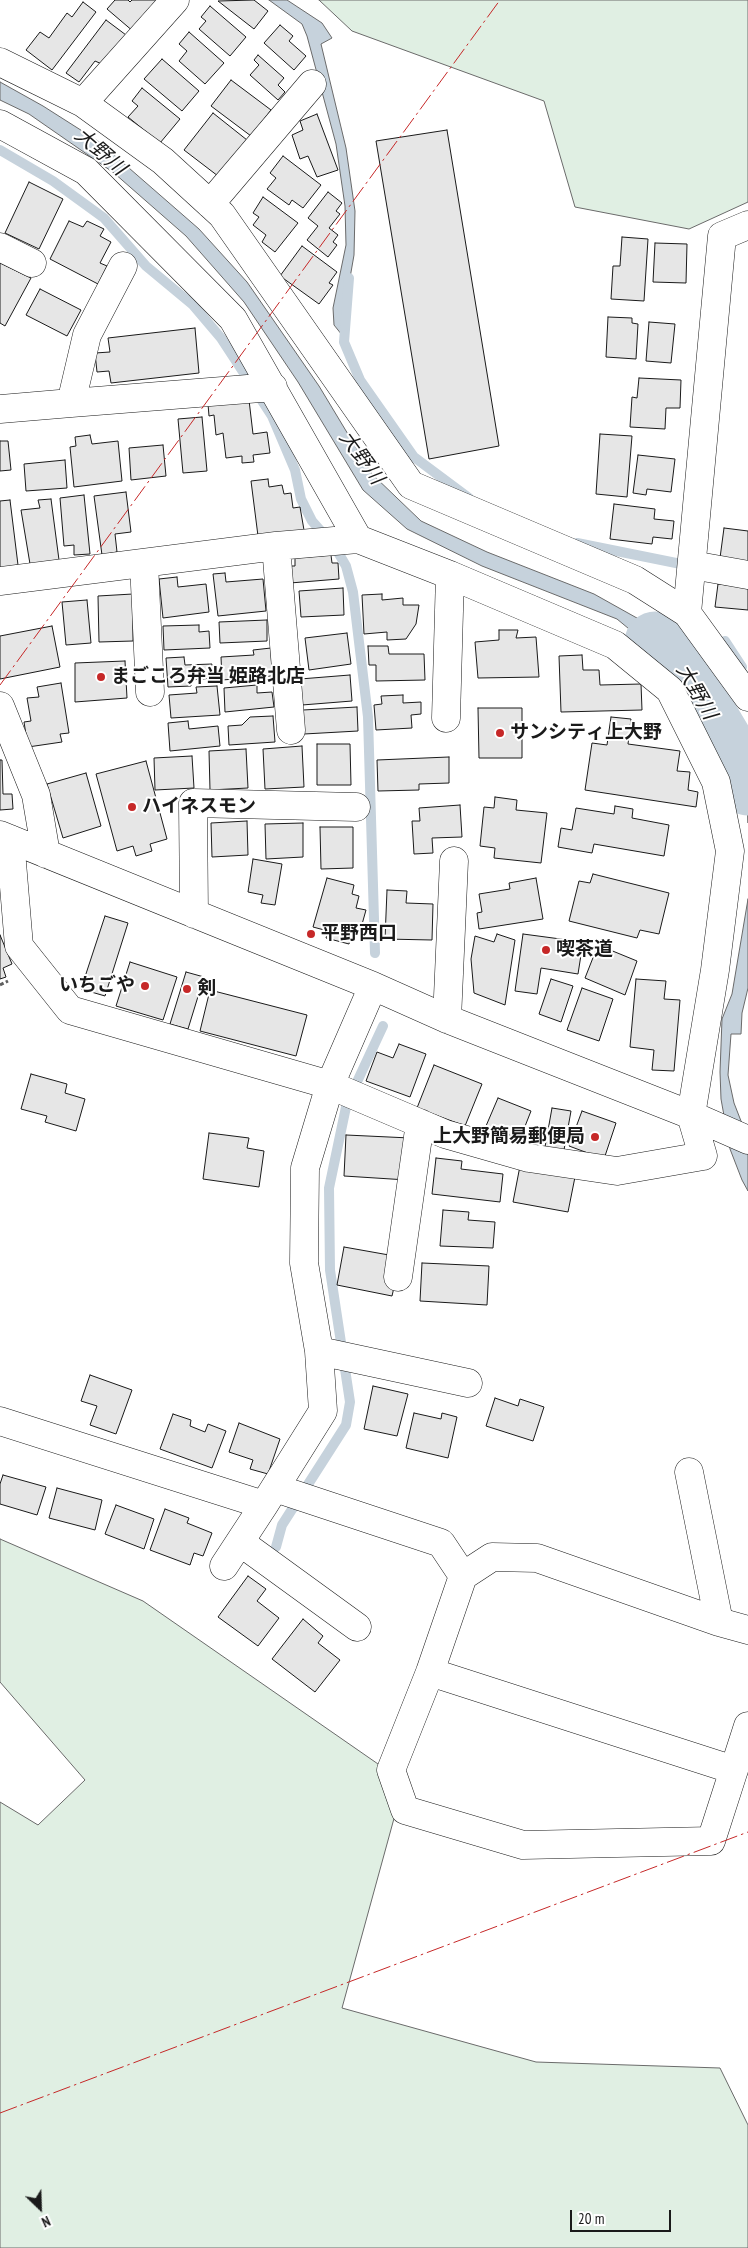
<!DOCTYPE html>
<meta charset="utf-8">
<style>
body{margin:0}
#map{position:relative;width:748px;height:2248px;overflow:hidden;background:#fff;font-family:"PT Sans Narrow",sans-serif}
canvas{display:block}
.north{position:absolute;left:15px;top:2183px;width:50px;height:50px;-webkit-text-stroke:4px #fff;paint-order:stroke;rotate:156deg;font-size:14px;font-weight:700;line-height:20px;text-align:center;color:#1a1a1a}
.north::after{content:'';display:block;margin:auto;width:18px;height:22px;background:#1a1a1a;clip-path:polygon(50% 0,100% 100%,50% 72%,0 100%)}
.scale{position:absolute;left:570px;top:2210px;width:101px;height:22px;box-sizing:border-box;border:2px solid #1a1a1a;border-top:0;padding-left:6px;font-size:15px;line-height:18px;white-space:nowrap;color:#1a1a1a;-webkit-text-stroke:4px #fff;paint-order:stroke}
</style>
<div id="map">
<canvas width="748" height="2248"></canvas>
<div class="north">N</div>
<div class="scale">20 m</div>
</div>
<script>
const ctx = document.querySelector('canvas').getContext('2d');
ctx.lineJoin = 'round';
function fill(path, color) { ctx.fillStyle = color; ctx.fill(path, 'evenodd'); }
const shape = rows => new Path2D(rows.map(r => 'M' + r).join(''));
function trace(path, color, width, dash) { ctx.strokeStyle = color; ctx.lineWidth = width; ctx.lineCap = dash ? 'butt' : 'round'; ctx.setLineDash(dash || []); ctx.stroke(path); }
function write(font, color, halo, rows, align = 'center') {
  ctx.font = font + ' "PT Sans Narrow","Noto Sans JP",sans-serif'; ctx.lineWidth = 4; ctx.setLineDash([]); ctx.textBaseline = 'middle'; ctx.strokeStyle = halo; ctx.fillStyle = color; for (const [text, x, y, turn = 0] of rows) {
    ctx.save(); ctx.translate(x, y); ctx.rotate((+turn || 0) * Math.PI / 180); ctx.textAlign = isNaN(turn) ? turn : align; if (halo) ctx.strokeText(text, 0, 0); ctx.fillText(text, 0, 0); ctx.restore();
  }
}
const green = shape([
 [319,0,748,0,748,202,689,229,575,207,544,101,352,31,319,0],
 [0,1539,143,1601,404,1782,342,2008,536,2062,720,2068,748,2125,748,2248,0,2248,0,1802,38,1825,85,1780,0,1682,0,1539]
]);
const water = shape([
 [269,0,287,0,322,23,332,38,321,44,346,148,355,211,354,255,343,318,342,335,334,325,333,308,346,245,345,206,336,144,307,36,302,24,269,0],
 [0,82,43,106,98,141,199,229,247,282,319,386,372,474,421,521,487,552,594,594,653,627,681,649,699,670,729,719,745,751,748,760,748,823,747,798,731,757,705,709,684,677,669,662,617,619,482,566,407,529,363,490,298,382,244,302,186,236,114,173,29,114,0,100,0,82],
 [748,899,748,988,742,1013,741,1034,731,1034,728,1075,734,1103,748,1139,748,1191,742,1180,730,1149,721,1099,720,1072,722,1019,732,994,748,899]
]);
const stream = shape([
 [0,150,53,181,104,218,146,266,193,305,221,338,272,416,295,470,301,499,312,521,335,547,346,566,353,592,368,717,375,953],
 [349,278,344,342,360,380,414,457,469,498],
 [577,543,681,564],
 [725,641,742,667],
 [356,1084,383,1026],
 [276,1547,282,1525,346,1425,350,1402,330,1270,329,1188,346,1107]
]);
const river = shape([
 [655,642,679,659,710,721,748,785]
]);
const building = shape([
 [115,0,128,0,130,2,132,0,162,0,134,32,107,9,115,0],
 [254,0,268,11,254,29,218,1,254,0],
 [83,2,96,12,52,70,26,50,40,32,49,38,67,13,72,17,83,2],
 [210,6,246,37,230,56,199,29,206,21,201,17,210,6],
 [106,20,126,35,104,65,95,61,79,82,66,73,106,20],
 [280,25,293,36,289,41,306,56,294,70,264,43,280,25],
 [189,32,224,63,205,84,179,61,187,51,179,44,189,32],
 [258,55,284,78,278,85,285,92,278,100,250,75,259,65,254,60,258,55],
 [162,59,199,91,182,111,144,79,162,59],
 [231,80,271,110,251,136,211,106,231,80],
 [142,88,180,119,160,143,128,117,138,106,132,101,142,88],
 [213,113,247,140,218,176,184,150,213,113],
 [317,114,338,170,317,177,308,156,300,159,292,135,303,130,300,121,317,114],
 [447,130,499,446,429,459,376,141,447,130],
 [283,156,321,185,303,208,292,200,289,205,267,189,276,178,270,173,283,156],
 [29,182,63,199,39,249,5,233,29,182],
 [328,192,342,203,336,211,340,214,329,228,338,235,333,242,337,245,328,257,307,240,318,226,308,218,328,192],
 [263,197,298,223,275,252,262,242,266,235,253,225,259,217,253,213,263,197],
 [69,221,83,227,87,221,104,229,100,236,111,242,100,263,107,266,98,284,50,259,69,221],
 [622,237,648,239,644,301,611,299,613,266,620,266,622,237],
 [655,243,687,244,686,283,653,282,655,243],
 [302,246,337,272,329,283,333,285,319,304,280,276,302,246],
 [0,263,31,278,5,326,0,323,0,263],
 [40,289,81,310,67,336,26,315,40,289],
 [608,317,632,318,632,323,638,324,636,359,606,357,608,317],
 [649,322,675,324,671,363,646,361,649,322],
 [195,328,199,373,111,383,109,371,97,372,95,353,110,352,108,338,195,328],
 [639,378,681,380,680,408,666,408,665,429,630,427,632,397,637,398,639,378],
 [249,400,253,434,267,432,270,453,253,455,254,462,242,463,242,456,226,458,223,433,216,435,214,415,209,416,208,404,249,400],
 [202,417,207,471,183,473,178,419,202,417],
 [600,434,632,436,627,497,596,494,600,434],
 [90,435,92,444,118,441,122,481,74,487,70,447,76,446,75,437,90,435],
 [0,441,8,441,11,470,0,471,0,441],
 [163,445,166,476,131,480,129,448,163,445],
 [638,455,675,459,671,492,647,489,646,495,633,493,638,455],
 [65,460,67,488,26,491,24,464,65,460],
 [268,479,269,487,282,485,284,494,291,493,293,508,300,507,304,530,258,536,251,481,268,479],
 [126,492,131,532,115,534,117,552,102,555,94,496,126,492],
 [84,495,90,554,74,555,74,545,64,546,60,498,84,495],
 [51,499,59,560,30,564,21,510,40,508,38,500,51,499],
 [10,500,18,565,0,568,0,501,10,500],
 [614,504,655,509,654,519,674,521,672,539,653,537,652,544,610,539,614,504],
 [724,528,748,531,748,562,720,558,724,528],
 [331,555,332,563,338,563,339,579,290,583,288,566,295,566,295,558,331,555],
 [225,573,226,582,263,579,266,611,218,616,213,574,225,573],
 [177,577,178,587,206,584,209,612,163,618,159,579,177,577],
 [718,584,748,587,748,610,715,607,718,584],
 [343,588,344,615,301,617,299,591,343,588],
 [133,594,133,641,99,642,98,596,133,594],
 [382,594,382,600,403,598,403,605,419,605,416,624,406,639,387,640,387,632,364,634,362,595,382,594],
 [87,600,91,643,66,645,62,602,87,600],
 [267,620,267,641,220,643,219,622,267,620],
 [199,625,199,632,209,631,210,648,164,650,163,626,199,625],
 [52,626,60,667,0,679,0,636,52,626],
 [499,630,518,630,516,638,536,637,539,677,478,678,475,642,499,640,499,630],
 [347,633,351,664,309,670,305,638,347,633],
 [368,646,388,646,389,654,424,654,425,680,376,681,376,665,369,665,368,646],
 [271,648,272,676,222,680,221,657,254,655,253,650,271,648],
 [582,655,583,670,599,670,600,685,641,684,642,710,561,712,559,656,582,655],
 [184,657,185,665,212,664,213,678,191,680,191,686,168,687,166,658,184,657],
 [125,661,127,698,75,702,75,663,125,661],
 [350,675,352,701,302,705,300,679,350,675],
 [61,683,69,733,60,734,62,742,28,747,24,722,31,721,27,698,39,697,37,687,61,683],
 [257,685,257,693,272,692,274,707,225,712,224,688,257,685],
 [217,686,220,715,171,718,169,695,197,693,196,687,217,686],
 [403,695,403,703,421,702,421,714,411,715,412,728,376,730,374,705,382,704,381,696,403,695],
 [357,707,358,731,304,734,303,710,357,707],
 [478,708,522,708,522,758,479,758,478,708],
 [273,716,275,742,229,745,228,726,242,725,250,717,273,716],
 [611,717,631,719,628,744,680,751,677,771,690,772,688,790,698,792,696,807,585,790,592,743,607,745,611,717],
 [188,721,189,729,218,726,220,746,170,751,168,723,188,721],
 [317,744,350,744,351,785,317,785,317,744],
 [302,746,304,787,265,789,263,749,302,746],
 [246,749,248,788,210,790,209,751,246,749],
 [192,756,194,788,155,790,154,758,192,756],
 [449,757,449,783,419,784,419,790,378,791,377,760,449,757],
 [0,760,2,760,3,794,12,794,13,809,0,810,0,760],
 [146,761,167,839,150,844,152,851,136,856,133,846,117,851,96,774,146,761],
 [86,773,101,826,63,838,47,784,86,773],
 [495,797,517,800,516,810,547,813,541,863,494,858,495,848,480,846,484,807,494,808,495,797],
 [460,805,462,837,432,838,433,853,414,854,412,821,420,821,419,808,460,805],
 [615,806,633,809,632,818,669,825,664,856,594,844,592,853,558,847,561,828,572,830,576,808,614,814,615,806],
 [247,821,248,855,212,857,211,823,247,821],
 [303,823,303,857,266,859,265,824,303,823],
 [320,827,353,827,353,868,321,869,320,827],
 [253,859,282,864,275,905,261,903,263,895,248,892,253,859],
 [593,874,669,893,659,934,640,930,637,938,569,921,579,881,590,883,593,874],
 [327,878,354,885,352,894,359,896,356,908,366,910,359,935,352,933,349,944,326,938,328,931,313,927,327,878],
 [536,878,543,919,479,929,477,913,482,912,479,894,510,889,509,883,536,878],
 [387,890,407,891,406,903,433,904,432,940,385,939,387,890],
 [105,916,128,923,105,996,81,989,105,916],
 [497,934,515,940,505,1005,474,993,471,959,475,936,494,942,497,934],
 [523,934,583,942,578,974,541,968,537,994,515,991,523,934],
 [0,935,12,964,3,968,6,977,0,979,0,935],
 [598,945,637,961,625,995,585,978,598,945],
 [130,962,177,977,163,1020,116,1006,130,962],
 [186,972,204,977,188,1029,170,1024,186,972],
 [551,979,573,986,561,1022,539,1014,551,979],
 [636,979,666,981,664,999,680,1000,674,1071,652,1070,654,1050,630,1047,636,979],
 [582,988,613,999,599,1041,567,1030,582,988],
 [210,990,307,1015,296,1056,200,1031,210,990],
 [399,1044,426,1054,410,1097,366,1081,377,1052,393,1058,399,1044],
 [434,1065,482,1084,465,1126,417,1108,434,1065],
 [31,1074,67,1084,65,1093,85,1099,76,1131,45,1122,47,1116,21,1109,31,1074],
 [498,1098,531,1111,520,1139,486,1126,498,1098],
 [552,1108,571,1111,564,1150,545,1147,552,1108],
 [582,1111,616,1123,604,1159,569,1146,582,1111],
 [209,1133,249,1138,247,1148,264,1151,259,1187,203,1179,209,1133],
 [346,1135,410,1138,407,1180,344,1176,346,1135],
 [436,1158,462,1161,461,1169,503,1174,500,1202,432,1194,436,1158],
 [520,1166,575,1177,568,1212,513,1202,520,1166],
 [443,1210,469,1212,468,1220,495,1222,493,1248,440,1246,443,1210],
 [344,1247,389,1255,398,1270,392,1296,337,1285,344,1247],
 [422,1263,489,1266,487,1305,420,1301,422,1263],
 [90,1375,132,1390,116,1434,90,1425,97,1406,81,1401,90,1375],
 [373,1386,408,1394,397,1436,364,1429,373,1386],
 [495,1398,518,1406,520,1399,544,1407,533,1441,486,1426,495,1398],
 [414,1413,441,1419,442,1413,457,1417,448,1458,406,1448,414,1413],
 [173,1414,191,1420,190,1426,205,1432,208,1424,226,1431,212,1468,160,1449,173,1414],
 [239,1423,280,1439,268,1474,250,1469,253,1460,229,1452,239,1423],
 [3,1475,46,1487,37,1515,0,1504,0,1484,3,1475],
 [57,1488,102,1500,95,1530,49,1518,57,1488],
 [116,1505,154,1519,144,1549,105,1534,116,1505],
 [165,1509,189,1518,187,1523,212,1533,203,1556,194,1553,190,1565,150,1550,165,1509],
 [248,1576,266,1589,257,1601,279,1618,258,1646,218,1617,248,1576],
 [303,1619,323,1636,318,1643,340,1660,315,1692,272,1659,303,1619]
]);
const path = shape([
 [0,985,8,981]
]);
const minor = shape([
 [0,62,83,103,163,161,222,215,411,485,635,580,687,613,748,697],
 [83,103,175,0],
 [0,124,86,171,233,319,358,539,450,575,615,645,670,690,716,782,730,851,715,970,691,1115,703,1156,617,1171,529,1158,445,1134,330,1085,70,1010,19,946,10,839],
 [210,204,312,84],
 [0,247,32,263],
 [71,403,273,387],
 [0,409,71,403,87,335,123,266],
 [276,546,291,730],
 [144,563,150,692],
 [692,565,748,575],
 [0,581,276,546,358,539],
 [687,613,722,236,748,225],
 [0,706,36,795,46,854],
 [446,718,450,575],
 [0,835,373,986,447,1019,691,1115,748,1140],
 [194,914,193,803,356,807],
 [447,1019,454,861],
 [398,1277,420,1123],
 [319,1351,468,1383],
 [0,1421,264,1505,323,1411,319,1351,304,1263,305,1168,330,1085,373,986],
 [689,1472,719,1622],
 [275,1488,441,1543,463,1576],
 [240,1542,357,1627],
 [224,1566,264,1505],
 [748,1630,719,1622,537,1558,492,1557,463,1576,430,1672,391,1770,405,1810,523,1845,711,1841,748,1726],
 [430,1672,734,1770]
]);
const power = shape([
 [0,685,500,0],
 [0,2113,748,1832]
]);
const markers = [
 [101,677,5,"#c62828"],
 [500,733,5,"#c62828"],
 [132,807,5,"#c62828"],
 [311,934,5,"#c62828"],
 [546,950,5,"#c62828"],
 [145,986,5,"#c62828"],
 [187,989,5,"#c62828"],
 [595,1137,5,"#c62828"]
];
const poiNames = [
 ["まごころ弁当 姫路北店",111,677],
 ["サンシティ上大野",510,733],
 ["ハイネスモン",142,807],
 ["平野西口",321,934],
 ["喫茶道",556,950],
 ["いちごや",135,986,"right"],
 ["剣",197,989],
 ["上大野簡易郵便局",585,1137,"right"]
];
const waterNames = [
 ["大野川",100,152,41],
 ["大野川",361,458,54],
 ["大野川",696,692,60]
];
fill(green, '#e0efe3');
trace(green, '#6a6a6a', 1);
fill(water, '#c6d2dc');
trace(water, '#6a6a6a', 1);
trace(stream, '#c6d2dc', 10);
trace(river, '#c6d2dc', 61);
fill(building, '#e6e6e6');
trace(building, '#1a1a1a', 1);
trace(minor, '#1a1a1a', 29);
trace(path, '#5f5f5f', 3, [4, 2.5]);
trace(minor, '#fff', 28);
trace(power, '#c62828', 1, [18, 4, 2.5, 4]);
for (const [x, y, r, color] of markers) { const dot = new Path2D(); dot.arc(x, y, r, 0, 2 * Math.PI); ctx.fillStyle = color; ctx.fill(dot); trace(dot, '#fff', 2); }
write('bold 19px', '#1a1a1a', '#fff', poiNames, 'left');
write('italic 20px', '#1a1a1a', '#fff', waterNames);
</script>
